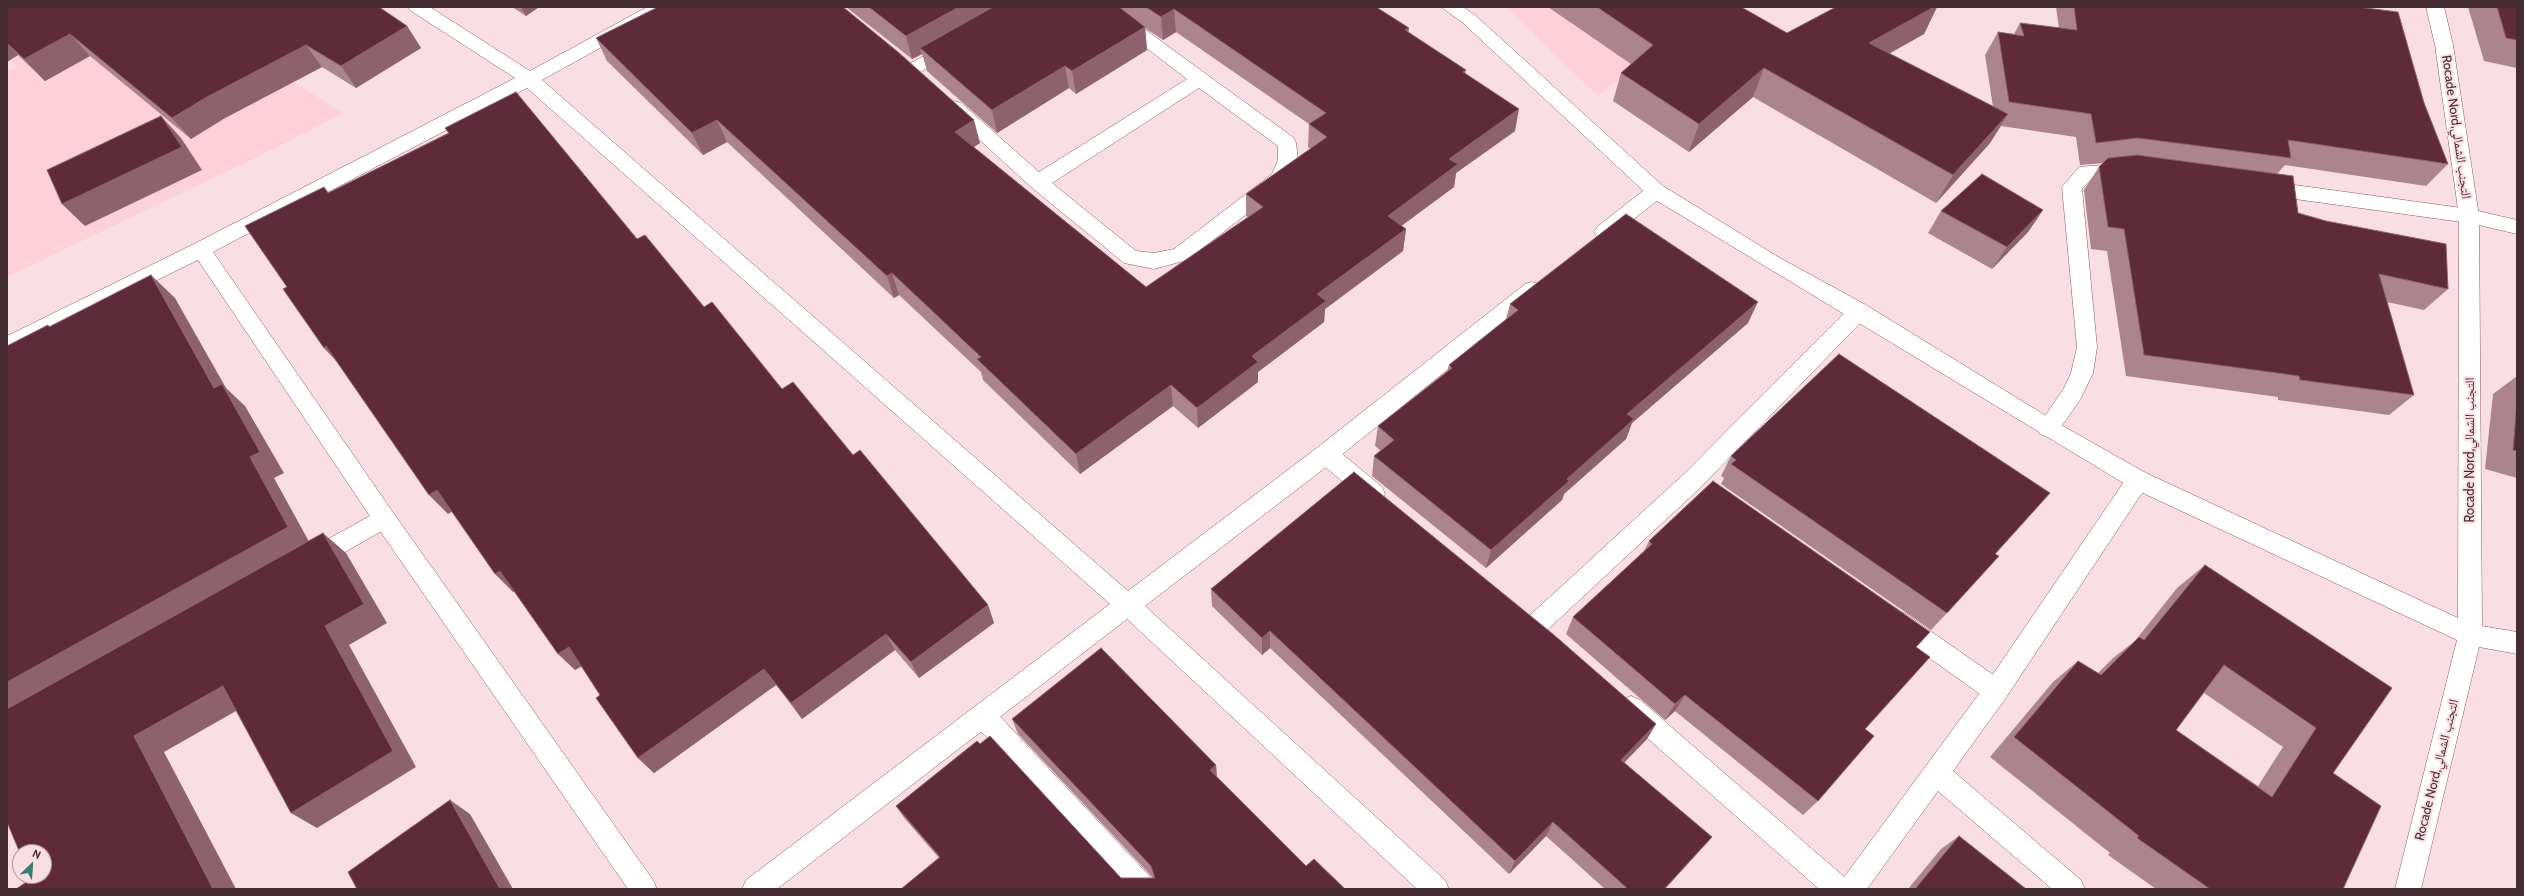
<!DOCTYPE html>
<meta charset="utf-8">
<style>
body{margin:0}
#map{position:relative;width:2524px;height:896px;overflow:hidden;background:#f9dee3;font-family:Cabin,sans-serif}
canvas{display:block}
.frame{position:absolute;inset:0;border:8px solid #452c32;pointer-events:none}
.north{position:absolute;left:12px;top:844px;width:40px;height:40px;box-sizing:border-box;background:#f9dee3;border:1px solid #b1979c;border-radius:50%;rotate:25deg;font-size:11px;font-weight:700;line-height:16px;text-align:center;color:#452c32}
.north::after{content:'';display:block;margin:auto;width:14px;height:18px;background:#377d74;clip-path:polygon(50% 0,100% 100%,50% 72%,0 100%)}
</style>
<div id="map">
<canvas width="2524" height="896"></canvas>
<div class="frame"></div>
<div class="north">N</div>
</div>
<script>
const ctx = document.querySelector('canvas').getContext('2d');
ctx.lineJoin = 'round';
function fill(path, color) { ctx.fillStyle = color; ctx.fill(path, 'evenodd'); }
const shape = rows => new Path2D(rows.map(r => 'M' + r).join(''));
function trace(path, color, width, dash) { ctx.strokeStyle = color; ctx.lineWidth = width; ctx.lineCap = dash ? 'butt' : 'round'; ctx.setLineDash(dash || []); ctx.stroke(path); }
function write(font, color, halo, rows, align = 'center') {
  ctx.font = font + ' Cabin,"Noto Naskh Arabic",sans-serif'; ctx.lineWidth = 4; ctx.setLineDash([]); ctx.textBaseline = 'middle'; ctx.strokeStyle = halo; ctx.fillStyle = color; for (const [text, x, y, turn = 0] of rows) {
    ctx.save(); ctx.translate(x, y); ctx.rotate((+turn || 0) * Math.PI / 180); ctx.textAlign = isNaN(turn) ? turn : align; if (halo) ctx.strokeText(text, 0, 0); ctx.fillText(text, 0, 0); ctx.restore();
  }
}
const built = shape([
 [1506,7,1707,7,1598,96],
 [19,52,265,64,343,113,265,153,7,277,7,71,16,67,13,61]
]);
const lane = shape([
 [2127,163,2134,165,2137,170,2134,175,2091,179,2082,189,2097,347,2093,373,2080,400,2056,434,2048,437,2040,434,2037,428,2064,388,2071,373,2077,347,2062,187,2079,167,2127,163],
 [2266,181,2469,209,2476,211,2479,216,2476,221,2469,223,2266,195,2259,193,2256,188,2259,183,2266,181],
 [1859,303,1866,305,1869,311,1866,317,1702,486,1544,633,1536,636,1528,633,1524,625,1528,617,1686,472,1852,305,1859,303],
 [1326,445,1334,447,1382,487,1385,494,1382,501,1374,504,1366,501,1318,461,1315,454,1318,447,1326,445],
 [384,508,392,511,395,518,392,525,319,567,311,570,303,567,299,560,303,553,384,508],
 [1898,611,1906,614,2005,683,2008,691,2005,699,1996,702,1987,699,1890,630,1886,622,1890,614,1898,611],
 [1631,696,1640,700,1848,880,1852,889,1819,889,1622,716,1619,708,1622,700,1631,696],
 [983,704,992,708,1153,880,1157,889,1126,889,974,724,971,716,974,708,983,704]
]);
const street = shape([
 [408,7,430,7,530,71,647,7,670,7,667,11,542,80,1128,591,1318,447,1525,284,1532,282,1539,284,1542,290,1539,296,1334,461,1145,606,1445,880,1449,889,1417,889,1127,619,777,889,742,889,746,880,1110,604,527,88,213,252,392,511,653,880,657,889,628,889,376,525,198,260,7,354,7,336,194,244,515,78,411,11,408,7],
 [1093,7,1114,7,1294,138,1296,143,1298,160,1287,183,1187,260,1154,269,1124,263,1031,187,945,108,947,103,954,101,961,103,1039,172,1187,79,1093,7],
 [1199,88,1278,146,1278,160,1272,174,1174,249,1154,253,1136,251,1052,183,1199,88],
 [950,42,956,44,959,48,956,52,917,74,911,76,905,74,902,70,905,66,950,42],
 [1656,184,1663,186,1666,191,1663,196,1611,237,1604,239,1597,237,1594,232,1597,227,1649,186,1656,184],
 [2469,209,2517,220,2517,234,2462,221,2459,216,2462,211,2469,209],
 [2138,470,2146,473,2149,480,2146,487,2005,699,1953,771,2081,880,2085,889,2052,889,1938,791,1867,889,1838,889,1842,880,1987,683,2130,473,2138,470]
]);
const secondary = shape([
 [1441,7,1463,7,1475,15,1663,186,1780,258,1866,305,2056,422,2146,473,2458,618,2459,216,2435,45,2426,7,2444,7,2453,45,2479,216,2482,626,2517,632,2517,654,2479,647,2421,889,2395,889,2457,640,2130,487,1649,196,1463,23,1441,7]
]);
const wall = shape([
 [7,7,407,26,421,48,356,88,322,67,225,118,191,139,90,56,45,81,18,55,7,62],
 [512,7,539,7,526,16],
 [846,7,1376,7,1408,33,1466,70,1465,74,1515,131,1456,173,1454,187,1401,226,1406,229,1403,251,1325,309,1324,322,1258,372,1258,382,1198,428,1173,406,1080,474,983,380,981,372,899,295,894,298,727,142,703,155,607,61,596,38,980,143,974,147,1146,287,1248,217,1246,216,1246,194,1311,149,1308,147,1309,124,1176,32,1163,40,1145,28,1147,50,1076,94,1069,88,997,133,927,71,922,54,912,59],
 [1548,7,1741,7,1787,33,1836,7,1937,7,1924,34,1889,54,1993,107,1985,55,1998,32,2014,34,2020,23,2059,28,2056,7,2358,7,2424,103,2448,164,2426,186,2285,165,2277,174,2298,213,2448,289,2424,310,2387,302,2414,395,2389,415,2278,400,2278,397,2126,376,2107,251,2091,249,2084,190,2099,167,2104,163,2080,165,2076,137,2001,126,1990,143,1936,203,1753,97,1689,152,1613,101,1621,73,1631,64],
 [2468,7,2517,7,2517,68,2484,61],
 [445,128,637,239,704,307,782,389,853,455,988,605,994,623,919,678,895,650,802,719,776,685,654,773,638,758,600,695,582,666,575,670,514,591,513,592,452,512,448,514,287,287,324,187,329,193,449,133],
 [2043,210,2028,232,1992,269,1928,233,1941,211],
 [1510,304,1748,323,1632,423,1626,439,1564,494,1562,500,1486,568,1372,476,1374,456,1381,451,1375,446,1378,426,1447,371,1449,365,1506,319],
 [2517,376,2517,478,2485,469,2493,394],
 [1731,456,1995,554,1947,613,1931,630,1721,484,1724,478,1721,476],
 [1649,541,1916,647,1865,729,1818,801,1803,815,1675,711,1665,720,1566,634,1573,617,1644,551],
 [2205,565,2392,688,2333,773,2343,889,2156,889,2108,855,2110,853,1990,757,2053,682,2078,661,2098,673,2113,658,2135,641,2177,588],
 [2204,693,2283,747,2258,786,2176,730],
 [1211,589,1656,724,1647,739,1624,763,1712,837,1665,889,1605,889,1546,836,1509,874,1270,648,1262,655,1212,606],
 [1012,719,1216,765,1217,777,1306,866,1345,889,901,889,939,858,905,819,896,806,1121,878,1153,878,1018,734],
 [1959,836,2026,889,1908,889,1941,849]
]);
const shadedWall = shape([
 [521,7,539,7,526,16],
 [959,7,1006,7,920,48,922,54,912,59,906,36],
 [1934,7,1937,7,1924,34,1855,72,1869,43],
 [1174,9,1176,32,1163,40,1161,17],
 [407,26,421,48,356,88,341,66],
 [1145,27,1147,50,1076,94,1072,71],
 [1409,28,1406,51,1405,30],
 [70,34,90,56,45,81,24,59],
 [7,43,18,55,7,62],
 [306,45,322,67,225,118,191,139,172,118,207,97],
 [1065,66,1069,88,997,133,992,110],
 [1764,68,1753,97,1689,152,1699,124],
 [1519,109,1515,131,1456,173,1454,187,1385,238,1388,216,1449,159],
 [2008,114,1990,143,1936,203,1953,175],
 [161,116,181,138,202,170,85,226,62,204],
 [717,120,727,142,703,155,692,133],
 [974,120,980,143,961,155,955,132],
 [2043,210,2028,232,1992,269,2007,247],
 [1406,229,1403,251,1325,309,1324,322,1258,372,1258,382,1198,428,1197,408,1317,294],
 [892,273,899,295,894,298,887,276],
 [151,275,175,298,226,388,245,406,284,473,274,478,312,547,7,717,7,682,250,457,214,388],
 [1758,302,1748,323,1632,423,1626,439,1564,494,1562,500,1486,568,1491,550,1627,414],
 [326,346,343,368,324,348],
 [1171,385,1173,406,1080,474,1076,454],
 [437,490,455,509,448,514,429,495],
 [323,533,346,553,387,623,349,645,416,767,317,828,291,813,325,626],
 [500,571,518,589,513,592,495,574],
 [988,605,994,623,919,678,911,662],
 [1270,631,1270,648,1262,655,1262,638],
 [886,634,895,650,802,719,791,703],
 [569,647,586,664,575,670,558,654],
 [764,669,776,685,654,773,638,758],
 [223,686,250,703,164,752,236,889,213,889,134,736],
 [1685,695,1675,711,1665,720,1675,704],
 [1656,724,1647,739,1612,775,1621,760],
 [1216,765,1217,779,1210,770],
 [450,800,470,814,513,889,500,889],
 [1553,822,1546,836,1509,874,1515,861],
 [1712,837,1665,889,1664,889]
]);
const building = shape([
 [7,7,379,7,407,26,341,66,306,45,207,97,172,118,70,34,24,59,7,43,7,7],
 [658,7,843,7,898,52,974,120,955,132,1146,287,1263,207,1246,194,1327,137,1309,124,1326,113,1174,9,1161,17,1146,7,1376,7,1409,28,1405,30,1466,70,1463,72,1519,109,1449,159,1458,164,1388,216,1406,229,1317,294,1326,301,1252,356,1258,362,1197,408,1171,385,1076,454,977,359,981,357,892,273,887,276,717,120,692,133,596,38,658,7],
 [869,7,959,7,906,36,869,7],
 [993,7,1119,7,1145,27,1072,71,1065,66,992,110,920,48,993,7],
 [1597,7,1741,7,1787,33,1836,7,1934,7,1869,43,2008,114,1953,175,1764,68,1699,124,1621,73,1653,45,1597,7],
 [2074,7,2358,7,2398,12,2424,103,2448,164,2288,140,2291,158,2138,138,2096,143,2091,114,2009,102,1998,32,2024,36,2020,23,2077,30,2074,7],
 [2497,7,2517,7,2517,40,2506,38,2497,7],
 [516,92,637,239,645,235,704,307,712,302,782,389,793,382,853,455,860,450,988,605,911,662,886,634,791,703,764,669,638,758,596,698,600,695,569,647,558,654,500,571,495,574,437,490,429,495,326,346,324,348,283,289,287,287,245,226,324,187,328,193,449,133,445,128,516,92],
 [161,116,182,147,62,204,47,170,161,116],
 [2137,155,2293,176,2298,213,2326,221,2446,244,2448,289,2379,274,2414,395,2300,380,2299,376,2144,355,2124,229,2108,227,2099,167,2108,158,2137,155],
 [1982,174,2043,210,2007,247,1941,211,1982,174],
 [1626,214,1758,302,1627,414,1634,419,1567,479,1569,481,1491,550,1374,456,1394,440,1378,426,1452,368,1449,365,1518,310,1510,304,1626,214],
 [151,275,214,388,222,384,260,452,250,457,288,527,7,682,7,346,48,325,49,327,151,275],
 [1839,354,2050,493,1995,554,1999,556,1947,613,1731,464,1736,460,1731,456,1839,354],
 [2517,402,2517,451,2513,450,2517,402],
 [1354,472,1554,635,1656,724,1621,760,1712,837,1664,889,1628,889,1553,822,1515,861,1270,631,1262,638,1211,589,1354,472],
 [1713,481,1930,632,1916,647,1930,657,1865,729,1874,736,1818,801,1685,695,1675,704,1573,617,1652,544,1649,541,1713,481],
 [323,533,364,604,325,626,393,751,291,813,223,686,134,736,213,889,16,889,31,879,30,876,44,876,44,852,20,852,20,853,7,822,7,709,323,533],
 [2205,565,2392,688,2333,773,2381,806,2343,889,2210,889,2137,838,2139,836,2014,737,2078,661,2101,675,2139,637,2144,640,2205,565],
 [2224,665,2316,728,2272,797,2176,730,2224,665],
 [1101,648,1216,765,1210,770,1306,866,1314,859,1345,889,901,889,940,857,896,806,977,741,980,744,990,736,1121,878,1155,878,1151,866,1012,719,1101,648],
 [450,800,500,889,357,889,348,872,450,800],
 [1959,836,2026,889,1915,889,1959,836]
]);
const streetNames = [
 ["Rocade Nord,التجنب الشمالي",2456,127,82],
 ["Rocade Nord,التجنب الشمالي",2470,450,-90],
 ["Rocade Nord,التجنب الشمالي",2437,770,-76]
];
fill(built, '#fed0da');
trace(lane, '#8e5563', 1);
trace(street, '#8e5563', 1);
trace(secondary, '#8e5563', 1);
fill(lane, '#fff');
fill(street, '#fff');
fill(secondary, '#fff');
fill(wall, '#ac848e');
fill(shadedWall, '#8d616d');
fill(building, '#5f2b3a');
trace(building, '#8d616d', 1);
write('13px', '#452c32', '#f9dee3', streetNames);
</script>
